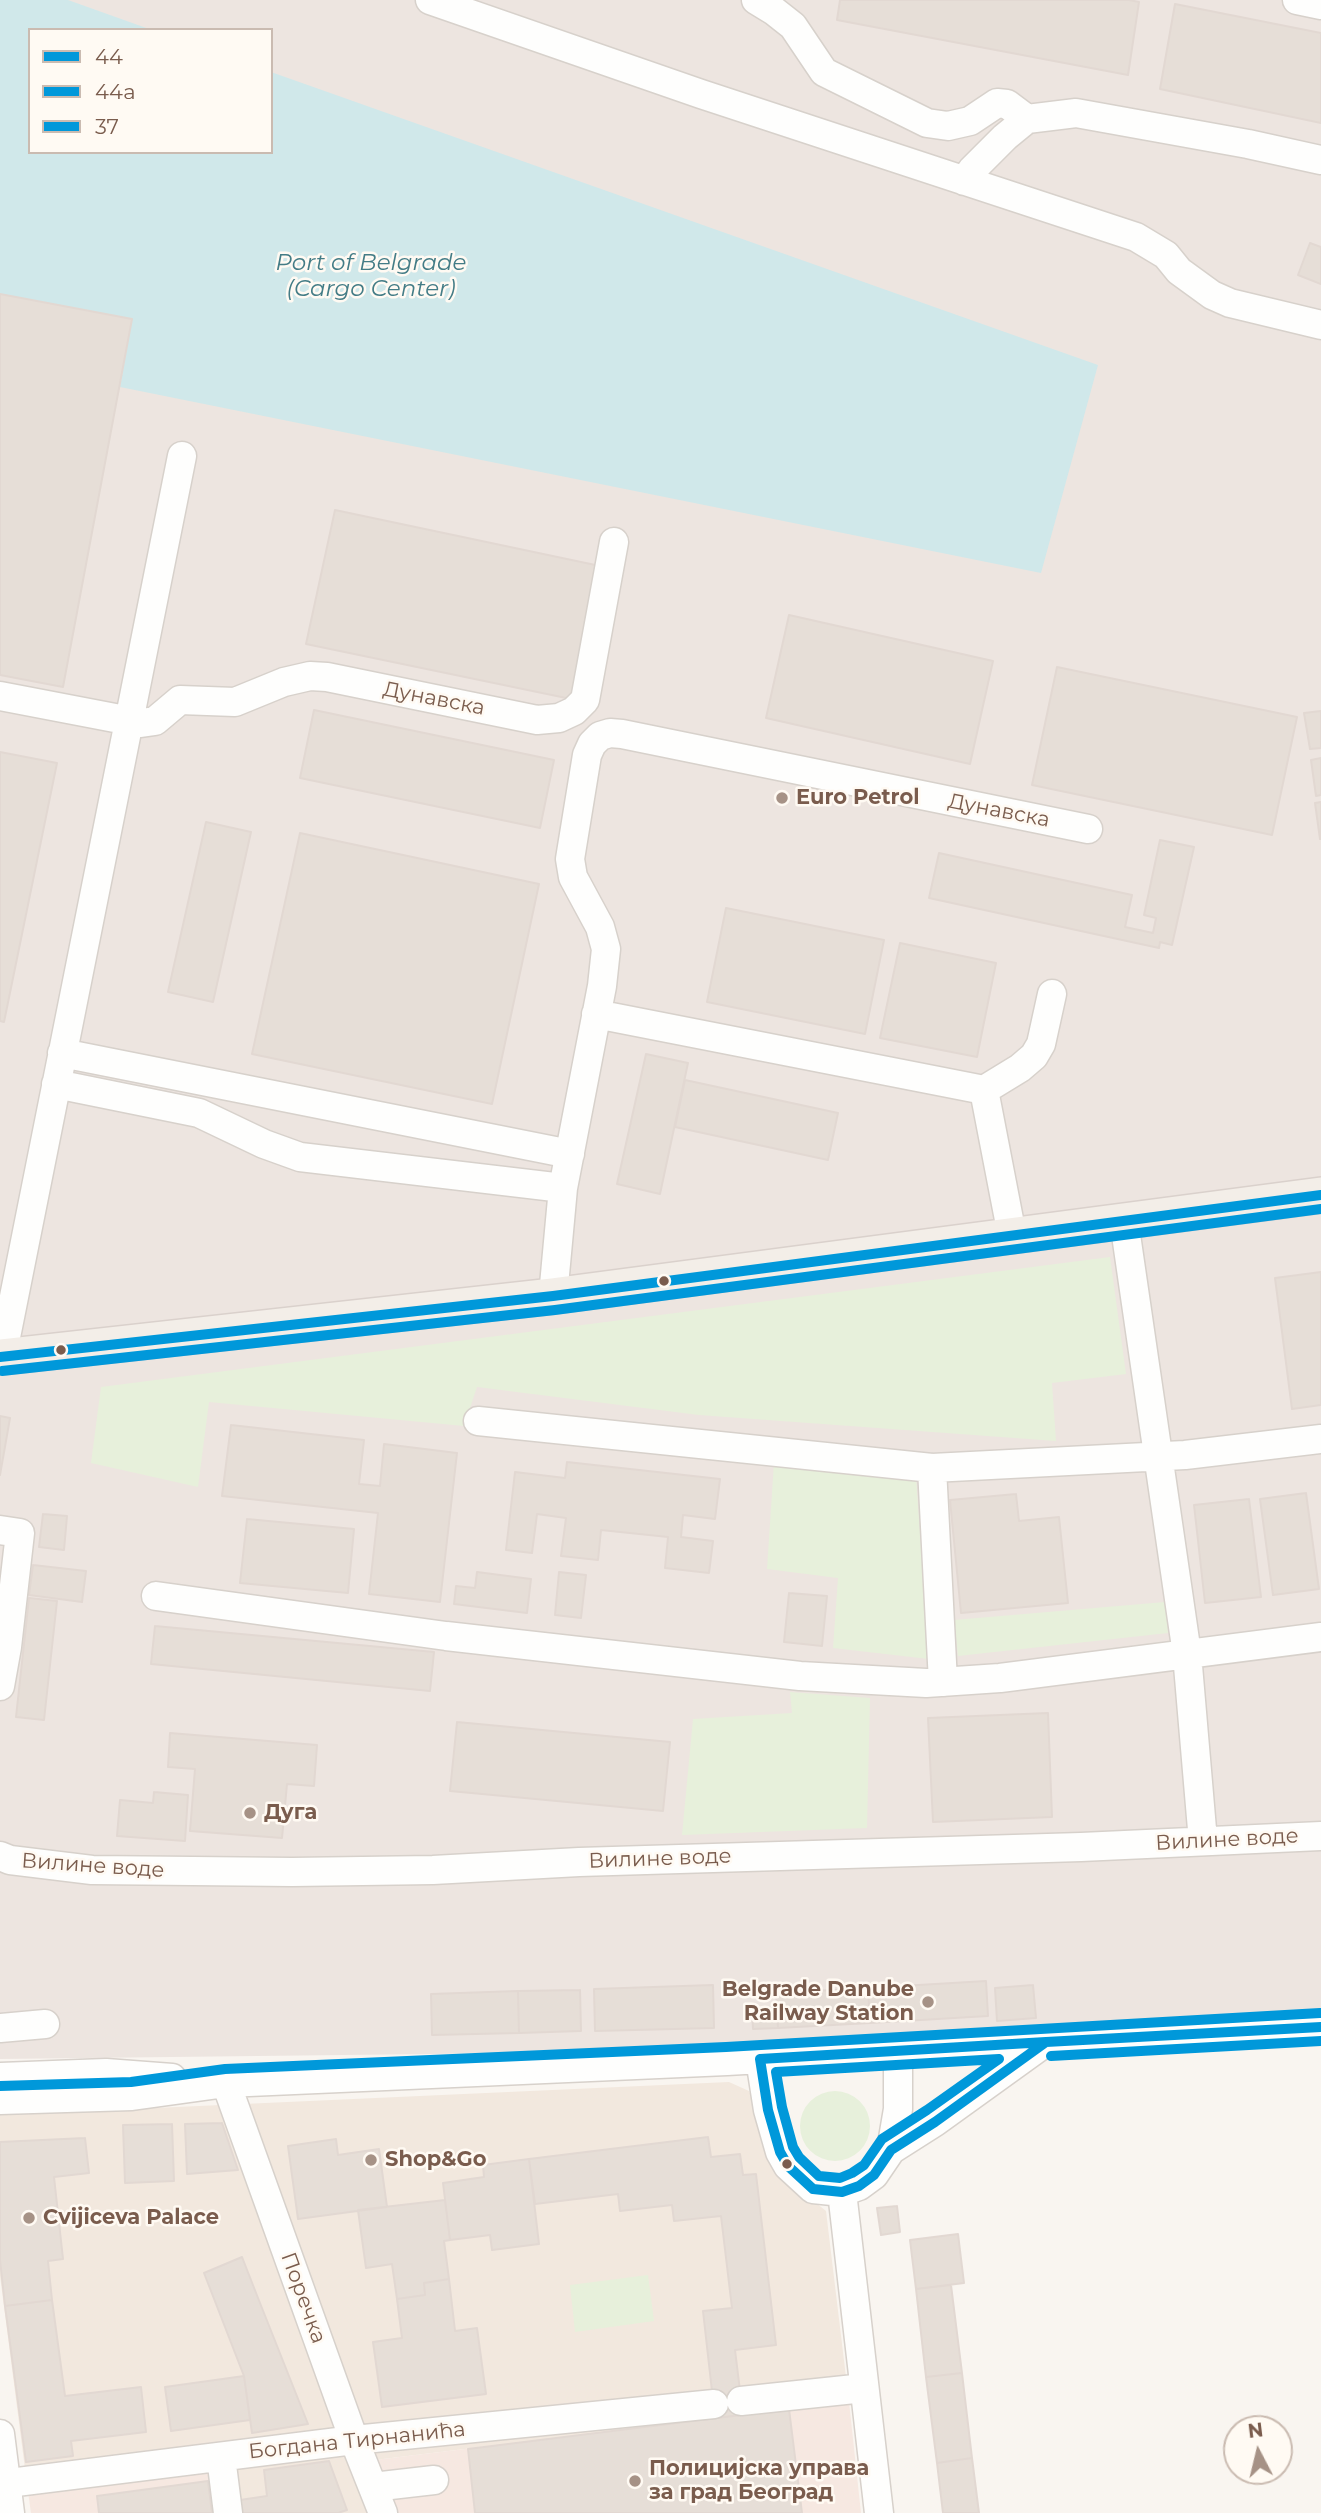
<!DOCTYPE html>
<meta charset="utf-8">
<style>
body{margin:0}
#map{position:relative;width:1321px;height:2513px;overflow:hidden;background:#f9f5f0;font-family:Montserrat,sans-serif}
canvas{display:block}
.legend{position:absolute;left:28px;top:28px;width:245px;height:126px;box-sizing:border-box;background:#fffaf3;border:2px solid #cabbb1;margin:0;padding:9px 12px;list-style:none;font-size:21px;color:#7a5c4d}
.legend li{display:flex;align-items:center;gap:14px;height:35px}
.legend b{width:35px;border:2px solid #cabbb1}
.north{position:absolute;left:1223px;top:2415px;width:70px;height:70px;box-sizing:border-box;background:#fffaf3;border:2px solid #cabbb1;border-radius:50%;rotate:353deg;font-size:19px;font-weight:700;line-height:28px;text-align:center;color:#7a5c4d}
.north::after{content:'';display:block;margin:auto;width:24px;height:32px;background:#a69286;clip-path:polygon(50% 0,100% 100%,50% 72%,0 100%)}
</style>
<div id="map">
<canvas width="1321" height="2513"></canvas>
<ul class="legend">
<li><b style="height:9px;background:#0098da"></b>44</li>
<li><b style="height:9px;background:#0098da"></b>44a</li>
<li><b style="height:9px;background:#0098da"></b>37</li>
</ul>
<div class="north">N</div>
</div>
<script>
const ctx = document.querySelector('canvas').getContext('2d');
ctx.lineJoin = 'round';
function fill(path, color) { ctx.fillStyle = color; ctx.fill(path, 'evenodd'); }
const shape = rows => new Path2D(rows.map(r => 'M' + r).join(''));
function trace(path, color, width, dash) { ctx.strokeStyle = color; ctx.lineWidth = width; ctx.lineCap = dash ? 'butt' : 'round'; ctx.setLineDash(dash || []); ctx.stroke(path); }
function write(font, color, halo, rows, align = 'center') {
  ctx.font = font + ' Montserrat,sans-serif'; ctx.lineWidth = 5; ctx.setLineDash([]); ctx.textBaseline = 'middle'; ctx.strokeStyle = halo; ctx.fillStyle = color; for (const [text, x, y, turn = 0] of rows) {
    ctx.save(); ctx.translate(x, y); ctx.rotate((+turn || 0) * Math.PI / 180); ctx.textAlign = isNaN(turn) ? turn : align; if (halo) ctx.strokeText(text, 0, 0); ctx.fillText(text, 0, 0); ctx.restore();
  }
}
const residential = shape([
 [729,2082,749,2091,778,2162,800,2190,826,2211,849,2402,375,2460,394,2513,221,2513,28,2492,0,2276,0,2115]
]);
const commercial = shape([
 [849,2402,861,2513,394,2513,375,2460],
 [216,2470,221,2513,31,2513,28,2492]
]);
const industrial = shape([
 [0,0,1321,0,1321,2016,773,2050,0,2059],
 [30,30,271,30,271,152,30,152]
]);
const green = shape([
 [1110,1257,1126,1374,1052,1383,1056,1441,699,1415,477,1387,464,1426,209,1402,198,1487,91,1463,101,1387],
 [774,1462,916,1477,929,1659,833,1648,838,1578,767,1569],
 [1165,1602,1168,1633,958,1656,954,1620],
 [790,1692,870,1698,867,1828,682,1835,693,1719,792,1713],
 '800 2126a35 35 0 1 1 70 0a35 35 0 1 1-70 0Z',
 [648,2275,654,2321,575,2332,570,2285]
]);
const water = shape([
 [0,0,68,0,152,30,30,30,30,152,271,152,271,72,1098,365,1041,573,120,387,132,319,0,294]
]);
const building = shape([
 [840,0,1129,0,1139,2,1128,75,837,20,840,0],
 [1175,4,1321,33,1321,123,1160,89,1175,4],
 [1310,243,1321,247,1321,284,1298,275,1310,243],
 [0,294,132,319,63,687,0,675,0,294],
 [335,510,600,566,571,699,306,644,335,510],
 [789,615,993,661,970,764,766,718,789,615],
 [1057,667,1297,717,1272,835,1032,785,1057,667],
 [314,710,554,760,540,828,300,778,314,710],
 [1321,711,1321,748,1310,749,1304,713,1321,711],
 [0,752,57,763,4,1022,0,1021,0,752],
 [1321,758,1321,795,1316,796,1311,760,1321,758],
 [1321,802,1321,839,1320,839,1315,803,1321,802],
 [206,822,251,832,213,1002,168,992,206,822],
 [300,833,539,884,492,1104,252,1054,300,833],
 [1160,840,1194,847,1172,945,1160,942,1159,948,929,898,939,853,1132,895,1125,927,1153,933,1156,918,1144,915,1160,840],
 [726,908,884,940,865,1034,707,1002,726,908],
 [900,943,996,963,977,1057,880,1038,900,943],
 [646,1054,688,1063,660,1194,617,1184,646,1054],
 [685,1080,838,1113,828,1160,675,1127,685,1080],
 [1321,1272,1321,1405,1292,1409,1275,1278,1321,1272],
 [0,1416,10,1418,0,1475,0,1416],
 [231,1425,364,1440,359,1484,380,1486,384,1444,457,1453,440,1602,369,1594,378,1513,222,1496,231,1425],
 [567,1462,720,1479,715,1519,683,1515,681,1537,713,1541,709,1573,665,1568,668,1537,601,1530,598,1560,561,1556,566,1518,537,1514,532,1553,506,1550,515,1472,565,1478,567,1462],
 [1306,1493,1319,1589,1273,1595,1260,1499,1306,1493],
 [1016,1494,1019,1521,1059,1517,1068,1603,961,1613,950,1500,1016,1494],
 [1249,1499,1261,1597,1205,1603,1194,1505,1249,1499],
 [43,1514,67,1516,64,1550,39,1547,43,1514],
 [247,1519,354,1529,348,1593,240,1583,247,1519],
 [33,1565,86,1571,82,1602,29,1595,33,1565],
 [477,1572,531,1579,527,1613,454,1604,456,1586,475,1588,477,1572],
 [559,1572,586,1575,581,1618,555,1615,559,1572],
 [789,1593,827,1596,822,1646,784,1642,789,1593],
 [29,1598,57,1601,44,1720,16,1717,29,1598],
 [155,1626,434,1652,430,1691,151,1664,155,1626],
 [1048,1713,1052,1817,933,1822,928,1718,1048,1713],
 [457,1722,670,1742,663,1811,450,1791,457,1722],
 [170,1733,317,1745,314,1786,287,1784,282,1838,190,1831,195,1769,168,1767,170,1733],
 [154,1792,188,1795,185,1841,117,1836,120,1800,153,1803,154,1792],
 [986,1981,988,2016,870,2023,868,1988,986,1981],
 [713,1985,714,2028,595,2031,594,1989,713,1985],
 [1033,1985,1036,2018,997,2021,995,1988,1033,1985],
 [868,1988,870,2023,778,2028,776,1993,868,1988],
 [580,1990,581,2031,519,2033,518,1991,580,1990],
 [518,1991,519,2033,432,2035,431,1994,518,1991],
 [777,2010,778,2028,753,2029,752,2011,777,2010],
 [222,2123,238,2170,187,2174,185,2124,222,2123],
 [172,2124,174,2181,125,2183,123,2125,172,2124],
 [708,2137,711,2157,740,2154,743,2175,756,2174,776,2345,735,2350,743,2415,715,2418,703,2311,732,2308,721,2216,674,2221,672,2205,620,2211,618,2194,535,2204,529,2159,708,2137],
 [85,2138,89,2173,54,2177,63,2259,48,2261,52,2300,5,2306,0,2260,0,2142,85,2138],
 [336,2139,338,2155,379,2149,387,2207,298,2219,288,2146,336,2139],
 [529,2159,539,2244,492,2250,490,2235,450,2240,443,2183,484,2177,483,2165,529,2159],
 [445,2200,450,2240,444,2241,449,2279,424,2283,425,2295,397,2299,392,2264,366,2268,358,2210,445,2200],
 [897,2206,900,2232,881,2235,877,2208,897,2206],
 [958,2234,964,2283,916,2289,910,2240,958,2234],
 [242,2257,258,2298,308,2424,252,2433,244,2376,204,2273,242,2257],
 [449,2279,455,2331,477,2328,486,2394,382,2407,373,2342,402,2338,397,2299,425,2295,424,2283,449,2279],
 [951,2285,962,2373,926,2377,916,2289,951,2285],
 [52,2300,65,2396,141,2387,146,2432,71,2441,73,2456,26,2462,5,2306,52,2300],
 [962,2373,972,2458,937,2463,926,2377,962,2373],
 [244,2376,250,2420,171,2431,165,2387,244,2376],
 [789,2409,802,2513,475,2513,468,2449,789,2409],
 [972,2458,979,2513,943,2513,937,2463,972,2458],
 [329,2461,347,2510,338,2513,242,2513,240,2500,267,2496,264,2470,329,2461],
 [208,2481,212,2513,99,2513,97,2496,208,2481]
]);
const minor = shape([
 [430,0,701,94,1136,237,1166,255,1179,271,1212,295,1230,303,1321,325],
 [756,0,774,11,793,26,824,72,927,123,948,126,970,121,997,103,1007,104,1027,119],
 [1297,0,1321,5],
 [964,181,972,170,1005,137,1027,119,1076,113,1248,144,1321,160],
 [0,696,141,723,155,721,180,700,235,702,284,682,310,676,327,677,537,720,559,718,574,711,585,700,614,542],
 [596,1014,984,1090],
 [62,1053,570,1154],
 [56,1084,199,1113,264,1144,300,1157,563,1188],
 [984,1090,1012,1235],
 [984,1090,1020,1068,1034,1056,1041,1044,1052,994],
 [1124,1221,1187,1654,1203,1841],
 [553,1296,563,1188,602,986,606,949,600,927,573,877,570,859,587,755,592,744,600,736,610,733,622,734,1088,829],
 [2,1357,182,456],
 [478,1421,932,1468,1185,1455,1321,1439],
 [932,1468,943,1682],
 [0,1530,20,1533,7,1647,0,1686],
 [156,1596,446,1636,800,1676,926,1683,1000,1678,1321,1637],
 [0,1856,10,1860,92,1870,292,1872,433,1870,579,1862,1081,1847,1321,1836],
 [0,2028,45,2024],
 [760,2059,768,2110,780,2152,788,2166,813,2189,842,2192,859,2186,874,2175,891,2150,898,2109,898,2051],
 [0,2077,106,2073,172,2078],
 [226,2083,354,2440,383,2513],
 [0,2100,132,2096,226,2083,727,2061,1321,2027],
 [891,2150,935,2122,1046,2042],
 [842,2192,879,2513],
 [741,2401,864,2388],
 [0,2434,10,2513],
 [221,2457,228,2513],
 [0,2484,354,2440,714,2404],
 [373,2487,434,2480]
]);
const major = shape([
 [0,1357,553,1296,1321,1195]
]);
const bus1 = shape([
 [0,1357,553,1296,1321,1195],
 [1046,2042,935,2122,891,2150,874,2175,859,2186,842,2192,813,2189,788,2166,780,2152,768,2110,760,2059,1046,2042],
 [1046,2042,1321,2027]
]);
const bus2 = shape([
 [2,1371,555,1310,1321,1209],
 [1051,2056,1321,2041],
 [999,2059,927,2110,882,2139,864,2165,852,2173,840,2178,819,2176,799,2157,793,2147,782,2107,776,2072,999,2059]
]);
const bus3 = shape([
 [0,2086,131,2082,225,2069,726,2047,1320,2013]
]);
const markers = [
 [782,798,7,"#a69286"],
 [664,1281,6,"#7a5c4d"],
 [61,1350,6,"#7a5c4d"],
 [250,1813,7,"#a69286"],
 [928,2002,7,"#a69286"],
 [371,2160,7,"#a69286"],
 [787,2164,6,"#7a5c4d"],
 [29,2218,7,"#a69286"],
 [635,2481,7,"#a69286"]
];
const streetNames = [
 ["Дунавска",434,699,11],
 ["Дунавска",999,811,11],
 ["Вилине воде",1227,1840,-3],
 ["Вилине воде",660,1859,-2],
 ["Вилине воде",93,1866,4],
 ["Поречка",303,2298,70],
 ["Богдана Тирнанића",357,2441,-6]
];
const poiNames = [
 ["Euro Petrol",796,798],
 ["Дуга",264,1813],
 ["Belgrade Danube",914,1990,"right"],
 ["Railway Station",914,2014,"right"],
 ["Shop&Go",385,2160],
 ["Cvijiceva Palace",43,2218],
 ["Полицијска управа",649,2469],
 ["за град Београд",649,2493]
];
const waterNames = [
 ["Port of Belgrade",371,263],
 ["(Cargo Center)",371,289]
];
fill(residential, '#f2e8de');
fill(commercial, '#f6e8e1');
fill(industrial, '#ede5e0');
fill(green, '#e7f0db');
fill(water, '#d0e8ea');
fill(building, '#e6ded7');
trace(building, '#e2d8d2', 2);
trace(minor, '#d7d1cb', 31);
trace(major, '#dad1cc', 38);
trace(minor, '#fefefd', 28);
trace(major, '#f3eee8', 35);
trace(bus1, '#0098da', 10);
trace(bus2, '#0098da', 10);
trace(bus3, '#0098da', 10);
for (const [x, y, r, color] of markers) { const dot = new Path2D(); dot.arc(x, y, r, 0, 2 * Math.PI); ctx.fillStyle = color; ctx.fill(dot); trace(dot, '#fffaf3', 2.5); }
write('21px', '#7a5c4d', '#fffaf3', streetNames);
write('bold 21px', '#7a5c4d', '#fffaf3', poiNames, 'left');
write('italic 23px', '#437c86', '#fffaf3', waterNames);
</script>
